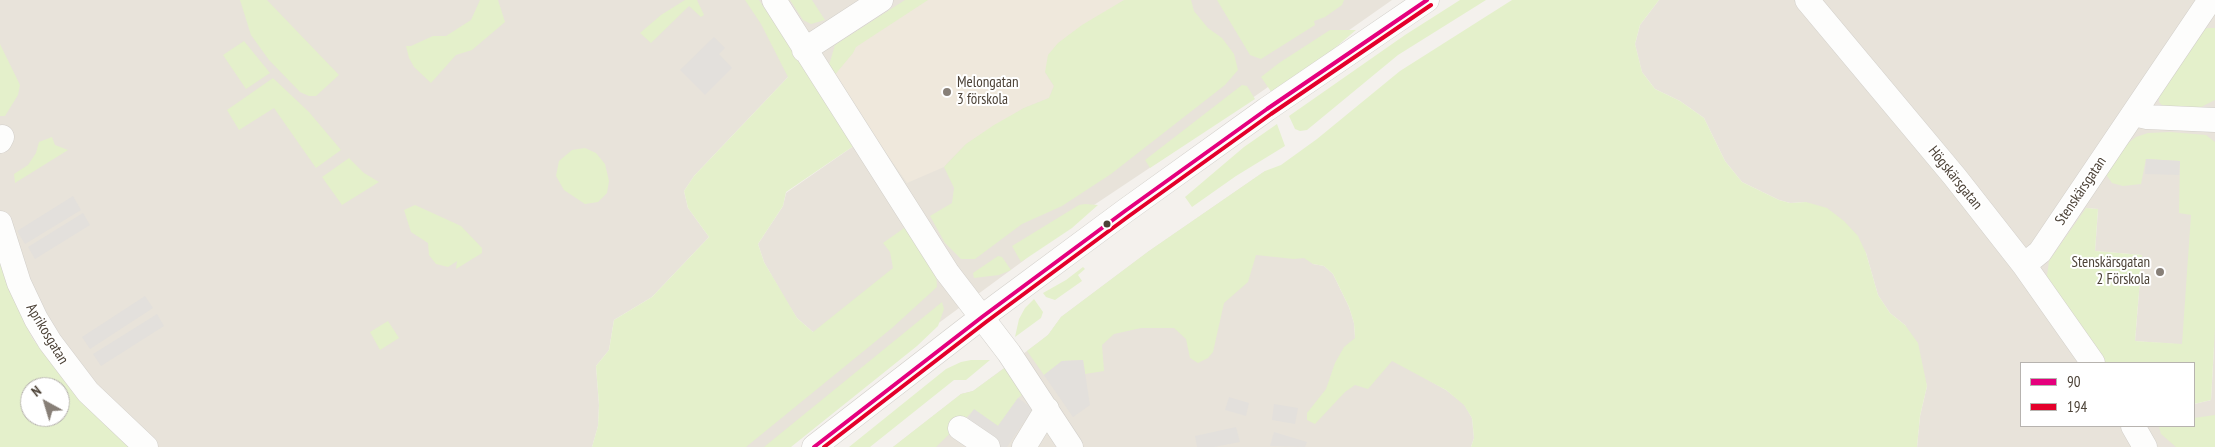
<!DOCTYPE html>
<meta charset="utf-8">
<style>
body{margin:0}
#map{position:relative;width:2215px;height:447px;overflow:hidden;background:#f4f1ed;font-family:"PT Sans Narrow",sans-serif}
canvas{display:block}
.legend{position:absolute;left:2020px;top:362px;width:175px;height:65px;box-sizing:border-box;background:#fff;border:1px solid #b7b3af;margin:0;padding:6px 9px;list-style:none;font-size:15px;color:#4c4237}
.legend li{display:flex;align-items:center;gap:10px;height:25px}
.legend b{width:25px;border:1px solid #b7b3af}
.north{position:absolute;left:20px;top:377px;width:50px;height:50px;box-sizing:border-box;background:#fff;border:1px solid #b7b3af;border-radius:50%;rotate:321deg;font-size:14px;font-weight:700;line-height:20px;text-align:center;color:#4c4237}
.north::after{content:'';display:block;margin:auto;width:18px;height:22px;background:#877f77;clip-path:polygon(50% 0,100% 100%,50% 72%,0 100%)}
</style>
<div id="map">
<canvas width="2215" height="447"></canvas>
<ul class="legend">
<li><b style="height:6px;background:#e5007d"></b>90</li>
<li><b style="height:6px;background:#e4002b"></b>194</li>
</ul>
<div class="north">N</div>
</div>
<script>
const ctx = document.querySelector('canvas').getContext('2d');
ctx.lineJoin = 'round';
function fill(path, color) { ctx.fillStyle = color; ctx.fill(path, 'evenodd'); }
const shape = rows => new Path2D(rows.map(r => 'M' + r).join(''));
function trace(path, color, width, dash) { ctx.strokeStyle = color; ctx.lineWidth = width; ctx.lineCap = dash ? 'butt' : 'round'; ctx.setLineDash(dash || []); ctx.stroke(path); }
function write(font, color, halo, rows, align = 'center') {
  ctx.font = font + ' "PT Sans Narrow",sans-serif'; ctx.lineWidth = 4; ctx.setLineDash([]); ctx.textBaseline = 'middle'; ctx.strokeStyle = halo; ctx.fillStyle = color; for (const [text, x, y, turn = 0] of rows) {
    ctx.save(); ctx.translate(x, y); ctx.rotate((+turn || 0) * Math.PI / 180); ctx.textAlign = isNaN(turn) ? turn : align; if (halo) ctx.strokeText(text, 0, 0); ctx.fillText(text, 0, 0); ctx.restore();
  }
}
const residential = shape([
 [0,0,916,0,1115,7,1124,0,1392,0,1211,127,1082,213,1023,261,887,361,783,447,704,447,813,332,797,318,786,301,764,262,758,244,783,206,786,193,855,145,788,77,694,176,684,191,688,208,709,237,652,297,614,320,609,350,596,366,599,405,598,426,592,447,131,447,74,390,32,338,8,282,0,256],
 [1659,0,2215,0,2215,447,2158,447,2153,441,2151,447,1917,447,1920,416,1927,386,1905,325,1890,313,1878,295,1866,253,1806,202,1790,203,1779,200,1742,182,1725,161,1704,118,1680,101,1655,89,1642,72,1635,44,1640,25],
 [2086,208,2098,209,2095,251,2142,255,2135,341,2214,347,2211,400,2194,404,2194,426,2021,426,2021,363,2102,363],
 [1265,171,1264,181,1313,264,1324,266,1333,274,1349,307,1354,323,1355,338,1446,390,1464,404,1472,418,1474,438,1471,447,893,447,961,394,973,391,1027,351,1048,335,1061,317,1149,251]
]);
const education = shape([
 [916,0,1124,0,1045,72,1054,86,1049,98,1024,108,966,144,944,167,907,183,833,77,839,52]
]);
const green = shape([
 [240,0,267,0,339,75,316,96,309,96,300,92,269,60,251,35],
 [480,0,498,0,505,22,472,50,456,55,431,83,414,67,409,58,406,46,411,46,433,36,446,36,471,20],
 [685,0,697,0,704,15,701,17,689,6,651,43,640,33,661,15],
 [745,0,759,0,855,145,786,192,783,206,758,244,764,262,797,318,813,332,893,268,890,252,883,243,907,226,936,273,937,287,892,328,746,447,592,447,598,426,599,405,596,366,609,350,614,320,652,297,709,237,688,208,684,191,694,176,788,77,761,24],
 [790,0,812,0,825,20,811,24,803,20],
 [905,0,928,0,856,47,853,53,833,77,829,65,835,45],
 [1124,0,1191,0,1194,11,1208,28,1222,38,1234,54,1238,70,1225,85,1111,174,1062,206,1022,224,975,259,961,259,945,243,930,216,952,203,954,188,944,167,966,144,994,125,1024,108,1049,98,1054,86,1045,72,1048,55,1058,43,1082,25],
 [1217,0,1344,0,1342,5,1325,17,1314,21,1315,25,1261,59,1250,55],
 [1460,0,1486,0,1398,55,1307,130,1300,131,1295,129,1289,116,1405,35],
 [1512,0,1659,0,1640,25,1635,44,1642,72,1655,89,1680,101,1704,118,1725,161,1742,182,1779,200,1790,203,1806,202,1827,208,1844,221,1858,236,1866,253,1878,295,1890,313,1905,325,1918,343,1927,386,1920,416,1917,447,1471,447,1474,438,1472,418,1464,405,1446,390,1392,361,1368,389,1355,385,1345,392,1315,424,1307,420,1307,413,1326,389,1335,363,1344,347,1355,338,1354,323,1349,307,1333,274,1324,266,1313,264,1304,258,1294,259,1256,255,1248,282,1224,303,1213,352,1208,358,1198,363,1190,358,1186,339,1174,328,1141,328,1114,334,1102,345,1104,371,1085,374,1083,360,1062,361,1044,375,1027,351,1048,335,1061,317,1149,251,1265,171,1281,165,1317,139,1400,71],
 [2208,28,2215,28,2215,100,2199,108,2165,108,2159,102,2160,86,2198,31],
 [1330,30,1356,30,1316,64,1272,93,1261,77,1279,63],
 [244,41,270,73,246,89,223,55],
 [0,44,20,85,18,95,5,116,0,116],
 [273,78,309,112,341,150,316,168,274,108,239,130,227,110],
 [1242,85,1247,86,1255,99,1150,168,1145,160],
 [1277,124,1285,146,1236,176,1192,207,1185,197,1244,147],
 [2170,132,2206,135,2215,142,2215,328,2211,400,2194,404,2194,363,2102,363,2046,283,2049,261,2086,208,2098,209,2095,251,2142,255,2135,341,2182,344,2191,215,2179,213,2180,161,2146,159,2141,184,2123,186,2112,183,2105,173,2127,144,2136,137,2148,133],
 [52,137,55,145,68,150,15,183,14,174,28,165,36,153,39,142],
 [585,148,596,153,605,164,609,181,607,193,598,202,585,204,564,190,556,176,559,161,572,150],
 [349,158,364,173,379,182,342,205,322,177],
 [1085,204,1098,205,1072,228,1021,262,1012,246,1079,205],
 [415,205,461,226,482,248,482,253,456,269,457,261,448,267,436,264,429,255,428,243,411,232,404,210],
 [0,256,8,282,32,338,74,390,131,447,0,447],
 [30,387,60,387,60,417,30,417],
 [998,256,1002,257,1011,270,999,275,974,278,973,273],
 [1083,267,1085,269,1078,275,1082,281,1055,300,1046,297,1043,293,1066,280],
 [1034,299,1043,312,1041,318,1015,337,1019,319,1025,308],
 [942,302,944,309,938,326,917,346,791,447,764,447],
 [388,321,399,338,380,350,370,332],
 [971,360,990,360,966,380,954,380,870,447,849,447,946,369,961,362],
 [1006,367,1026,392,1018,398,998,426,974,410,936,447,893,447,961,394,973,391],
 [2215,415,2215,447,2176,447,2161,434,2159,427,2194,426,2194,418]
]);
const parking = shape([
 [714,37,725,48,719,54,732,68,705,95,680,70],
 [2146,159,2180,161,2179,175,2145,174],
 [73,196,81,210,25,244,17,231],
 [83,213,90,225,35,259,28,247],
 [145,296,153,308,90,349,82,337],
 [157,314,164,326,101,366,93,354],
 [1083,360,1090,405,1073,417,1044,375,1062,361],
 [1229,397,1249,403,1246,416,1225,410],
 [1018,398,1033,409,1007,447,997,447,964,424,974,409,998,426],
 [1274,404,1298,408,1295,424,1272,420],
 [1236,427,1240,442,1214,447,1197,447,1195,436],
 [1274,432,1307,442,1305,447,1270,446]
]);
const minor = shape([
 [774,0,947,272,1009,353,1071,447],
 [1807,0,1955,177,2024,265,2093,363],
 [804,50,881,0],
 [2134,114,2147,117,2215,120],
 [0,141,2,137],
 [0,223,19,283,36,319,50,342,88,392,146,447],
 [2024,265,2040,252,2210,0],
 [2133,426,2145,447],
 [960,428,988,447],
 [814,447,982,317,1125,211,1267,109,1427,0],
 [1024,447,1047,409]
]);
const bus1 = shape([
 [814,447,982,317,1125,211,1267,109,1427,0]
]);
const bus2 = shape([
 [824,447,986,322,1129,216,1271,114,1431,5]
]);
const markers = [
 [947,92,5,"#877f77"],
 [1107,224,4.5,"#4c4237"],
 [2160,272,5,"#877f77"]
];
const poiNames = [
 ["Melongatan",957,83],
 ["3 förskola",957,100],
 ["Stenskärsgatan",2150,263,"right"],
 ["2 Förskola",2150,280,"right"]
];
const streetNames = [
 ["Högskärsgatan",1955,178,51],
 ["Stenskärsgatan",2081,191,-56],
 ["Aprikosgatan",47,334,59]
];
fill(residential, '#e8e3da');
fill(education, '#efe8dc');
fill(green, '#e4f0cb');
fill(parking, '#e3e0dc');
trace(minor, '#d2cfca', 25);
trace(minor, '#fdfdfc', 24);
trace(bus1, '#e5007d', 4);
trace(bus2, '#e4002b', 4);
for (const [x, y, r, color] of markers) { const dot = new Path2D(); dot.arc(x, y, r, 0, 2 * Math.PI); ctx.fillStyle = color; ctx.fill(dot); trace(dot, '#fff', 2); }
write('15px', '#4c4237', '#fff', poiNames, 'left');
write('15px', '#4c4237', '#fff', streetNames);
</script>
